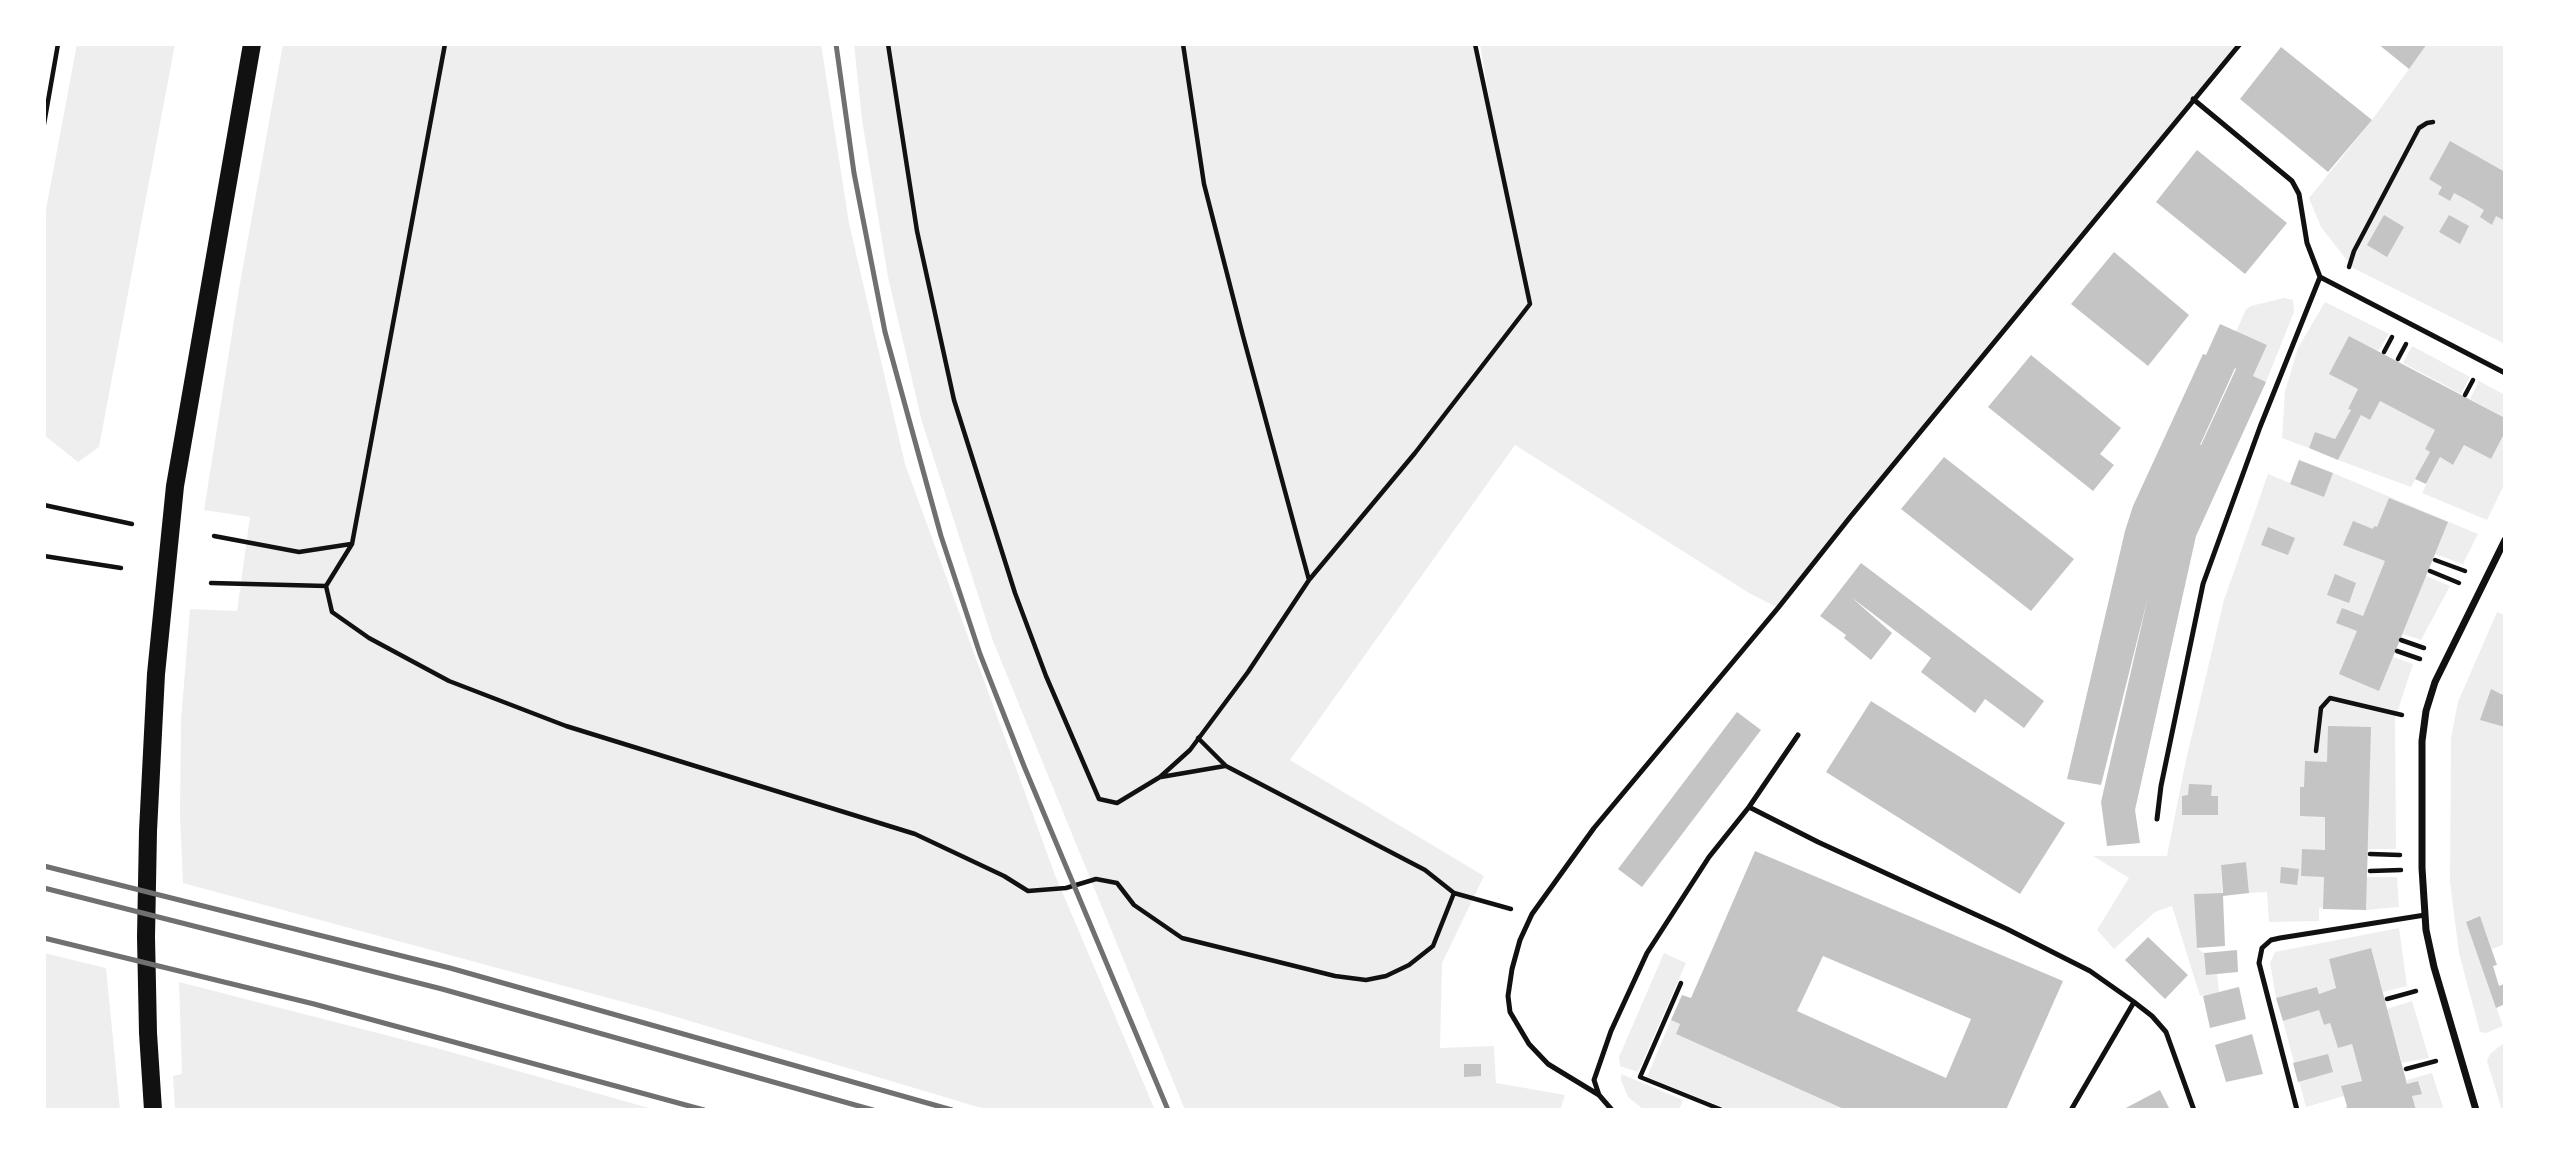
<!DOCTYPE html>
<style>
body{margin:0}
#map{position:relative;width:2549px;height:1154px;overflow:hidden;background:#fff;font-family:Quicksand,sans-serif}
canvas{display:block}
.frame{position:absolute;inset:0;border:46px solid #fff;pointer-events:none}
</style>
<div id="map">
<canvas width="2549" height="1154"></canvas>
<div class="frame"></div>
</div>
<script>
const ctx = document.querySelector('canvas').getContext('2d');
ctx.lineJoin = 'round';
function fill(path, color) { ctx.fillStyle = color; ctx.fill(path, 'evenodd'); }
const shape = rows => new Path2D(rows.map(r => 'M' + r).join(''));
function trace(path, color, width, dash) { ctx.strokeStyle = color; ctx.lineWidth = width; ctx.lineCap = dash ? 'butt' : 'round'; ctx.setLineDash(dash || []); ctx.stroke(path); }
const green = shape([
 [77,44,175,44,99,447,78,462,44,435,44,220],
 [283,44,821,44,849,223,905,464,1055,875,1155,1110,988,1110,653,1010,183,883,180,817,181,721,190,609,237,611,250,517,204,510,239,289],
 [854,44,1476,44,1492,116,1480,44,2240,44,1778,608,1749,593,1515,445,1290,760,1484,876,1442,963,1440,1048,1494,1046,1496,1083,1565,1095,1560,1110,1185,1110,993,641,922,422,888,277,862,120],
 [2427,44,2505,44,2505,344,2353,268,2321,227,2309,198,2372,120],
 [2284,298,2293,300,2294,312,2266,382,2253,376,2267,345,2236,332,2246,309,2251,306],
 [2325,302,2389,334,2378,351,2349,336,2330,374,2358,389,2348,409,2351,410,2335,439,2315,432,2309,448,2282,438,2285,391,2298,348],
 [2412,346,2470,377,2461,394,2403,363],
 [2479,381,2505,395,2505,418,2470,399],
 [2380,401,2435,430,2425,449,2430,452,2411,487,2338,460,2361,415,2370,420],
 [2505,432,2505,483,2487,520,2422,493,2440,457,2453,465,2464,445,2491,459],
 [2333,473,2478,534,2463,564,2435,554,2426,576,2450,586,2421,640,2403,634,2393,657,2413,664,2395,719,2396,849,2368,849,2367,877,2397,877,2399,907,2366,910,2319,908,2319,921,2269,922,2267,892,2249,893,2246,862,2221,865,2222,893,2195,894,2197,948,2204,953,2206,975,2217,974,2219,992,2200,996,2172,906,2155,912,2114,949,2097,930,2129,878,2093,856,2167,856,2186,760,2224,600,2268,474,2324,497],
 [2497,612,2505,615,2505,944,2492,949,2480,916,2466,922,2503,1026,2486,1033,2480,1032,2479,1028,2459,953,2450,882,2451,738,2458,702],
 [2399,928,2407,986,2383,992,2370,948,2329,959,2336,988,2319,994,2317,987,2276,998,2270,963,2275,952],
 [44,953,106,968,120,1110,44,1110],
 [1664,953,1686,963,1638,1072,1620,1066,1619,1057],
 [179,982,440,1049,656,1110,175,1110,173,1076,182,1074],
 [2412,1001,2429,1058,2402,1063,2387,1009],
 [2319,1010,2324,1025,2330,1023,2338,1048,2352,1044,2362,1081,2341,1086,2344,1096,2306,1107,2283,1021],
 [1671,1020,1680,1024,1676,1034,1846,1110,1730,1110,1647,1077],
 [2505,1042,2505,1110,2502,1110,2487,1061,2490,1054],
 [2432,1073,2444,1110,2416,1110,2412,1096,2422,1093,2418,1081,2407,1084,2407,1080],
 [1621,1074,1683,1100,1679,1110,1644,1110,1628,1097,1621,1080]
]);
const building = shape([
 [2378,44,2427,44,2409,69],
 [2281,47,2372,120,2328,172,2240,99],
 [2450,141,2505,172,2505,221,2496,216,2492,225,2480,217,2484,210,2469,201,2454,193,2450,201,2438,194,2442,187,2429,179],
 [2197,150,2287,223,2245,274,2156,202],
 [2384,215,2404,227,2387,257,2367,245],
 [2449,215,2469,226,2460,244,2439,232],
 [2114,252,2189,315,2148,366,2071,304],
 [2220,324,2267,345,2253,376,2266,382,2196,536,2135,810,2140,843,2107,846,2101,802,2148,597,2101,785,2067,779,2125,531,2133,506,2203,354,2206,355],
 [2235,368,2236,369,2201,445,2200,445],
 [2349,336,2505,418,2505,432,2491,459,2464,445,2453,465,2440,457,2426,484,2415,479,2430,452,2425,449,2435,430,2380,401,2370,420,2361,415,2338,460,2309,448,2315,432,2335,439,2351,410,2348,409,2358,389,2329,374],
 [2031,355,2121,428,2100,454,2114,465,2093,491,1988,407],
 [1944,457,2074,559,2031,611,1901,509],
 [2299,460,2333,473,2324,497,2290,484],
 [2389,498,2448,522,2379,691,2339,674,2357,631,2336,623,2342,608,2363,616,2385,561,2343,545,2353,521,2373,529,2374,526,2377,527],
 [2268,527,2295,538,2288,555,2261,545],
 [1861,563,2044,701,2024,728,1985,699,1975,713,1921,672,1931,658,1851,597,1892,633,1871,660,1844,638,1846,635,1820,616],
 [2335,574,2356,583,2349,603,2327,595],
 [2491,689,2505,696,2505,727,2480,720],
 [1871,701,2065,823,2020,894,1826,772],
 [1737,712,1761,730,1642,887,1618,869],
 [2328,726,2371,727,2366,910,2323,909,2324,877,2301,876,2302,849,2325,850,2325,817,2300,816,2300,787,2304,787,2305,761,2327,762],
 [2189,784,2212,785,2211,796,2218,796,2218,815,2182,815,2182,796,2188,795],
 [1755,851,2063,981,2006,1110,1846,1110,1676,1034,1680,1024,1671,1020,1682,995,1691,998],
 [1823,956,1971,1019,1946,1078,1797,1011],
 [2246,862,2249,893,2223,896,2225,946,2197,948,2194,894,2223,893,2221,865],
 [2281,867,2299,869,2297,885,2280,883],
 [2480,916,2497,965,2493,966,2499,986,2504,984,2505,986,2505,1004,2496,1008,2466,922],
 [2148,937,2188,975,2165,999,2125,960],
 [2371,948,2407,1084,2418,1081,2422,1094,2412,1096,2416,1110,2345,1110,2347,1106,2341,1086,2362,1081,2352,1044,2338,1048,2330,1023,2324,1025,2319,1010,2283,1021,2276,998,2317,987,2319,994,2336,988,2329,959],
 [2237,950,2238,972,2206,975,2204,953],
 [2239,987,2246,1019,2210,1028,2203,996],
 [2252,1034,2263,1074,2226,1082,2215,1045],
 [2328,1054,2333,1072,2298,1082,2293,1063],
 [1464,1064,1481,1064,1481,1076,1464,1077],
 [2160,1090,2170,1110,2122,1110]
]);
const path = shape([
 [888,44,917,231,954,400,1015,593,1046,676,1099,799,1117,803,1160,777,1190,750,1248,672,1309,580],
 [1183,44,1204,184,1243,336,1309,580,1415,453,1530,304,1475,44],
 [44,124,58,44],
 [2349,267,2354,251,2419,128,2427,123,2433,122],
 [2384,352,2392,337],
 [2398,359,2406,344],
 [2465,395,2473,380],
 [44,505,132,524],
 [214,536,299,552,351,544],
 [44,556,121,568],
 [2435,560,2465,571],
 [2430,571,2459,583],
 [211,583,326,586,352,544,445,44],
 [326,586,332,612,369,638,449,681,566,726,915,834,1004,876,1028,891,1066,888,1096,879,1117,883,1134,905,1182,938,1335,976,1366,980,1386,976,1409,965,1433,946,1454,893],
 [2401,640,2424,648],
 [2397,651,2420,659],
 [1198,738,1226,766,1425,870,1454,893,1511,909],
 [2316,751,2321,708,2330,698,2402,715],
 [1161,777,1225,766],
 [2370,854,2400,855],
 [2370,871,2401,870],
 [1681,983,1640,1077,1722,1110],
 [2387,999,2416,991],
 [2406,1069,2436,1061]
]);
const service = shape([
 [2193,99,2292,181,2299,194,2307,243,2320,277,2505,373],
 [1749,807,1818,842,2007,929,2090,971,2134,1002],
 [2157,819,2161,786,2203,584,2260,427,2320,277],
 [1599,1095,1548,1064,1529,1044,1510,1012,1508,996,1512,969,1520,940,1532,914,1594,828,1778,608,1851,516,2240,44],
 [1612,1110,1599,1095,1594,1080,1611,1031,1647,953,1709,857,1749,807,1798,735],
 [2071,1110,2134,1002,2152,1016,2166,1032,2194,1110],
 [2297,1110,2259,963,2262,948,2271,940,2280,938,2425,915]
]);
const minor = shape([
 [2476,1110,2434,967,2426,930,2422,868,2422,741,2426,711,2435,682,2505,540]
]);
const primary = shape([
 [153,1110,148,1033,146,937,148,831,156,674,175,486,252,44]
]);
const rail = shape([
 [836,44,854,173,885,332,941,536,980,654,1024,766,1168,1110],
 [44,866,450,968,952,1110],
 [44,888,442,989,873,1110],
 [44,938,314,1004,704,1110]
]);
fill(green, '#eee');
fill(building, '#c4c4c4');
trace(path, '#111', 4.5);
trace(service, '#111', 5);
trace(minor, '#111', 7);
trace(primary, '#111', 18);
trace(rail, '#707070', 5);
</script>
